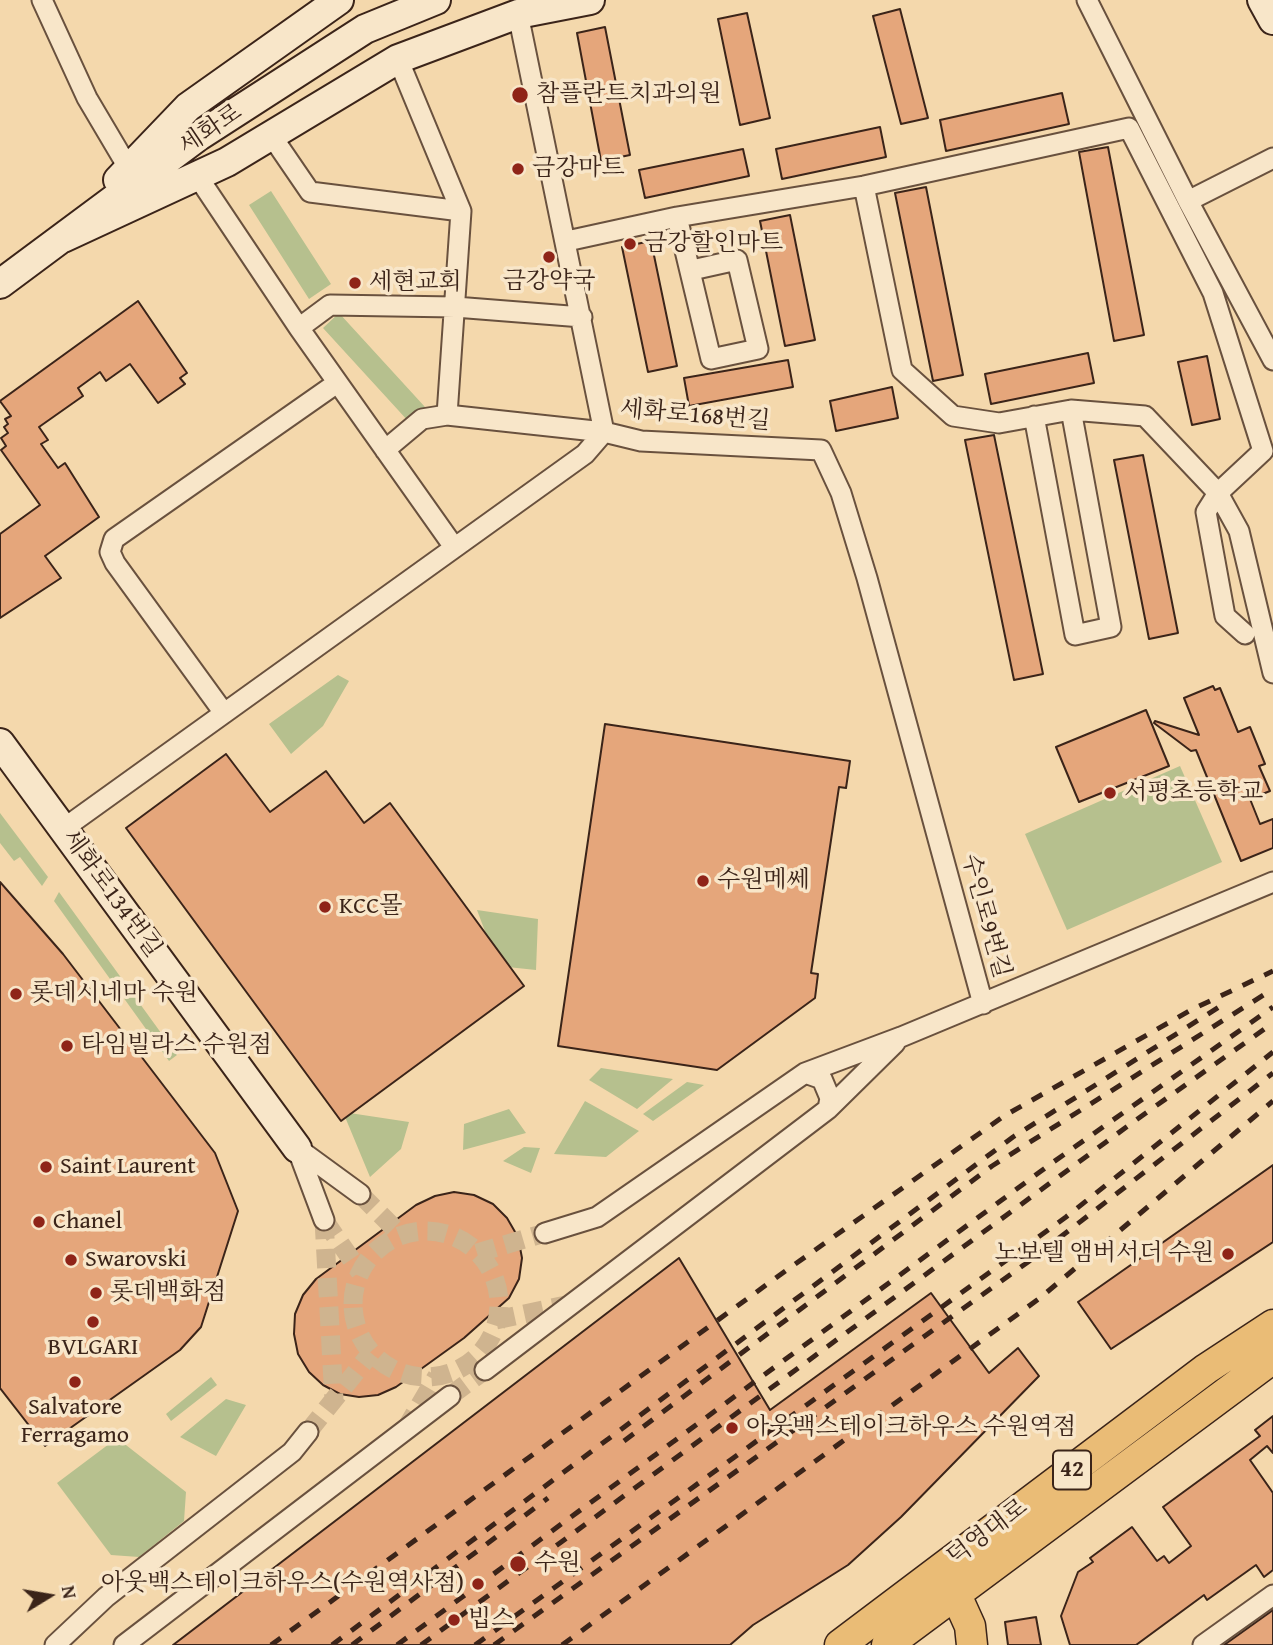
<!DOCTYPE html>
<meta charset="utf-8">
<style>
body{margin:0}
#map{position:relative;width:1273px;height:1645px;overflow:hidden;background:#f4d8ac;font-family:"Gentium Book Plus",serif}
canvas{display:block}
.north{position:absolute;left:14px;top:1561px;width:70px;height:70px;-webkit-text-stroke:5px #f8e6c9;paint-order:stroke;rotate:79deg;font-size:19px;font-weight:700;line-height:28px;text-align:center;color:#3b2419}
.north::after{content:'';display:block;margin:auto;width:24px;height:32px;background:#3b2419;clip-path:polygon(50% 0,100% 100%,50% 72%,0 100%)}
</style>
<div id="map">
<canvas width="1273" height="1645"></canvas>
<div class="north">N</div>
</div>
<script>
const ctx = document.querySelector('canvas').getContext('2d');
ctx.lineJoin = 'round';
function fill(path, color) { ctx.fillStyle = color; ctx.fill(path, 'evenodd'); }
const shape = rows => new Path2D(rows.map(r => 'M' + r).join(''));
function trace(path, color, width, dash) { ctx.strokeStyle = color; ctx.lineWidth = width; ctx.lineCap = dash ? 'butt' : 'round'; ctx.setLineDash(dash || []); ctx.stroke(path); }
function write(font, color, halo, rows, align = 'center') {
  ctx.font = font + ' "Gentium Book Plus","Noto Serif KR",serif'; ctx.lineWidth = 7; ctx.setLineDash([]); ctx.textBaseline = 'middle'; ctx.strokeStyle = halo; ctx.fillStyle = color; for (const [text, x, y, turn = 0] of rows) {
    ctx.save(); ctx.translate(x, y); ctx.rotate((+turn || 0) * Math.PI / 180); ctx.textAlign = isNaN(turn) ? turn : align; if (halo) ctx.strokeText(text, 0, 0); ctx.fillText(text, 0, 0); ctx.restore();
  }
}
const green = shape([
 [271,191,331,284,309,299,249,205],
 [339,313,425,407,409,422,323,328],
 [338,675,349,681,323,726,291,754,269,724],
 [1180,766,1222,862,1067,930,1025,834],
 [0,813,48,877,42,886,20,857,14,861,0,843],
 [59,892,177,1055,169,1061,54,901],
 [477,910,538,919,536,970,498,966],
 [601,1068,673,1079,637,1109,589,1080],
 [687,1082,704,1085,653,1121,643,1114],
 [585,1101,639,1131,606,1157,554,1154],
 [509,1109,526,1133,463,1150,464,1124],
 [343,1112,409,1122,401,1149,370,1177],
 [524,1147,540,1148,531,1173,503,1161],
 [211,1377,217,1385,171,1421,166,1414],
 [226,1399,246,1405,216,1456,180,1437],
 [117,1438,186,1492,184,1521,139,1557,111,1555,57,1483]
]);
const building = shape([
 [900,9,928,118,901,124,873,16,900,9],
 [747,13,770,118,740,125,718,19,747,13],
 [605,27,630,155,601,161,577,33,605,27],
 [1062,93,1069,124,946,151,940,120,1062,93],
 [880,127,886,157,782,179,776,149,880,127],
 [1108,147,1144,335,1114,341,1079,152,1108,147],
 [743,149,749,176,645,198,639,170,743,149],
 [926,187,963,375,933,381,895,193,926,187],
 [790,215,815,340,785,346,760,221,790,215],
 [651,241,677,366,648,372,622,247,651,241],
 [138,301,187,373,180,378,185,384,158,403,130,364,106,381,100,372,78,388,83,396,39,427,48,440,41,444,58,468,65,463,99,517,45,556,61,578,0,618,0,534,40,505,1,450,6,446,1,438,8,433,4,427,8,424,5,419,11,416,0,401,138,301],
 [1088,353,1094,383,991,404,985,374,1088,353],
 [1207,356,1220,419,1192,425,1178,362,1207,356],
 [788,360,793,387,689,406,684,378,788,360],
 [892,387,898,418,836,431,830,401,892,387],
 [994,435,1043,674,1014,680,965,440,994,435],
 [1143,455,1178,633,1149,639,1114,460,1143,455],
 [1213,686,1215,690,1220,688,1238,732,1250,727,1265,764,1259,766,1270,791,1250,799,1260,824,1273,819,1273,848,1241,861,1196,750,1191,751,1154,723,1155,721,1199,735,1184,698,1213,686],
 [1146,710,1169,766,1079,802,1056,747,1146,710],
 [605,724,850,761,846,788,839,787,811,973,818,974,815,998,717,1070,558,1046,605,724],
 [226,754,270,812,326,771,364,823,390,803,524,986,341,1121,126,828,226,754],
 [0,882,63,954,215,1153,238,1211,201,1327,180,1350,45,1446,0,1388,0,882],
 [1273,1165,1273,1242,1111,1349,1078,1302,1273,1165],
 [454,1192,474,1195,493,1204,507,1218,518,1237,522,1258,519,1279,509,1298,464,1338,396,1387,378,1395,359,1397,340,1394,323,1385,309,1372,298,1354,294,1334,295,1314,303,1295,316,1279,416,1205,435,1196,454,1192],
 [679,1258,770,1410,931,1293,989,1373,1018,1348,1039,1376,901,1517,848,1565,753,1625,730,1645,173,1645,679,1258],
 [1273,1416,1273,1453,1267,1446,1250,1460,1273,1493,1273,1570,1264,1577,1256,1565,1207,1600,1204,1595,1136,1645,1070,1645,1061,1616,1078,1572,1093,1562,1090,1558,1132,1527,1157,1561,1164,1556,1169,1563,1191,1546,1163,1507,1260,1436,1255,1430,1273,1416],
 [1273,1610,1273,1645,1224,1645,1273,1610],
 [1036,1617,1041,1645,1008,1645,1005,1622,1036,1617]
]);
const streetTunnel = shape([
 [360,1194,401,1235],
 [324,1220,334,1400],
 [324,1220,360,1272],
 '353 1304a73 73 0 1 1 146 0a73 73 0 1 1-146 0Z',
 [477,1253,545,1233],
 [496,1320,571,1304],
 [450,1396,485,1370],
 [405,1430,437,1376],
 [308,1432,371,1353]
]);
const street = shape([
 [42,0,87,98,129,169],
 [1087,0,1188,201,1273,360],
 [518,14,604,432,641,441,821,450,841,493,867,578,983,1004],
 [398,59,461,211,447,415],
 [271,135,310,192,461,211],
 [198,177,299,328,454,547],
 [864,186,902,370,953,416,999,423,1071,410,1145,416,1218,493,1239,531,1273,673],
 [1188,201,1273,158],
 [677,217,711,359,758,349,737,260,692,270],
 [567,241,677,217,864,186,1129,128,1213,293,1263,451,1218,493,1206,512,1225,616,1245,634],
 [299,328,330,305,455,307,582,317],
 [1034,416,1075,635,1111,627,1071,410],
 [385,450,422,419,447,415,604,432],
 [224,713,115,563,110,552,114,539,337,383],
 [63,829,585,454,604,432],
 [805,1073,822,1079,830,1098,828,1109],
 [297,1148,360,1194],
 [297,1148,324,1220],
 [545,1233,597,1217,805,1073,901,1037,1273,882],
 [485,1370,828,1109,895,1043],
 [55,1645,106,1597,292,1452,308,1432],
 [124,1645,450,1396],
 [1203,1645,1273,1595]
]);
const secondary = shape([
 [1262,0,1273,20],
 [118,180,188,107,339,0],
 [63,238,227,162,398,59,518,14,590,0],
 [0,284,199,136,365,29,436,0],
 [0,743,297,1148]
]);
const primary = shape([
 [944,1579,956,1595,970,1626,972,1645],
 [840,1645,1206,1369,1273,1325],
 [887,1645,1273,1358]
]);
const rail = shape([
 [624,1441,992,1166,1273,989],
 [271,1645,784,1272,1004,1116,1191,1010,1273,971],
 [332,1645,1013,1137,1227,1002],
 [352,1645,548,1498],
 [397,1645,1052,1163,1273,1007],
 [421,1645,1136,1120,1273,1023],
 [475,1645,1066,1217,1273,1052],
 [494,1645,1028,1262,1273,1073],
 [562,1645,1040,1298,1273,1101]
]);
const markers = [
 [520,95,9,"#8f2418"],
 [518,169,7,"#8f2418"],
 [630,244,7,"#8f2418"],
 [549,257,7,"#8f2418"],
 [355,283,7,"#8f2418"],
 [1110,793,7,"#8f2418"],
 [703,881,7,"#8f2418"],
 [325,907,7,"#8f2418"],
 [16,994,7,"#8f2418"],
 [67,1046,7,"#8f2418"],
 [46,1167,7,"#8f2418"],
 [39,1222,7,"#8f2418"],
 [1228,1254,7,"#8f2418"],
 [71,1260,7,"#8f2418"],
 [96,1293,7,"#8f2418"],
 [93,1322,7,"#8f2418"],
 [75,1382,7,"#8f2418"],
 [732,1428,7,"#8f2418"],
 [518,1564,9,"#8f2418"],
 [478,1584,7,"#8f2418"],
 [454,1620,7,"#8f2418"]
];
const shields = [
 [1072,1470,38]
];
const shieldNames = [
 ["42",1072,1470]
];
const poiNames = [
 ["참플란트치과의원",536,95],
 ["금강마트",532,169],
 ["금강할인마트",644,244],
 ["금강약국",549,282,"center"],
 ["세현교회",369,283],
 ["서평초등학교",1124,793],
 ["수원메쎄",717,881],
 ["KCC몰",339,907],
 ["롯데시네마 수원",30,994],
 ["타임빌라스 수원점",81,1046],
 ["Saint Laurent",60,1167],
 ["Chanel",53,1222],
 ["노보텔 앰버서더 수원",1214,1254,"right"],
 ["Swarovski",85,1260],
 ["롯데백화점",110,1293],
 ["BVLGARI",93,1348,"center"],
 ["Salvatore",75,1408,"center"],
 ["Ferragamo",75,1436,"center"],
 ["아웃백스테이크하우스 수원역점",746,1428],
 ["수원",534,1564],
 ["아웃백스테이크하우스(수원역사점)",464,1584,"right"],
 ["빕스",468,1620]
];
const streetNames = [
 ["세화로",211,130,-34],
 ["세화로168번길",695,416,5],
 ["세화로134번길",111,894,54],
 ["수인로9번길",985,916,75],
 ["덕영대로",988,1533,-37]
];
fill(green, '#b6c08e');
fill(building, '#e5a67b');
trace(building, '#3b2419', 2);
trace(streetTunnel, '#cfb48f', 19, [19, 10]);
trace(street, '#69513e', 23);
trace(secondary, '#3b2419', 32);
trace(primary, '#3b2419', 33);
trace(street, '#f8e6c9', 19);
trace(secondary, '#f8e6c9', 28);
trace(primary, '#eabc76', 30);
trace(rail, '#3b2419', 5, [12, 12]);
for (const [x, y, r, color] of markers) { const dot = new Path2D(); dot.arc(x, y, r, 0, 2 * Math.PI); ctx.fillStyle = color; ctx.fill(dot); trace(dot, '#f8e6c9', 2.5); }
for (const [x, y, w] of shields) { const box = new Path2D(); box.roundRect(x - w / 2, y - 19.5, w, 39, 5); ctx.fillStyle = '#f8e6c9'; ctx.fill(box); trace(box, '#3b2419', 2); }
write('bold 23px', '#3b2419', null, shieldNames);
write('24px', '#3b2419', '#f8e6c9', poiNames, 'left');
write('24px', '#3b2419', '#f8e6c9', streetNames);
</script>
